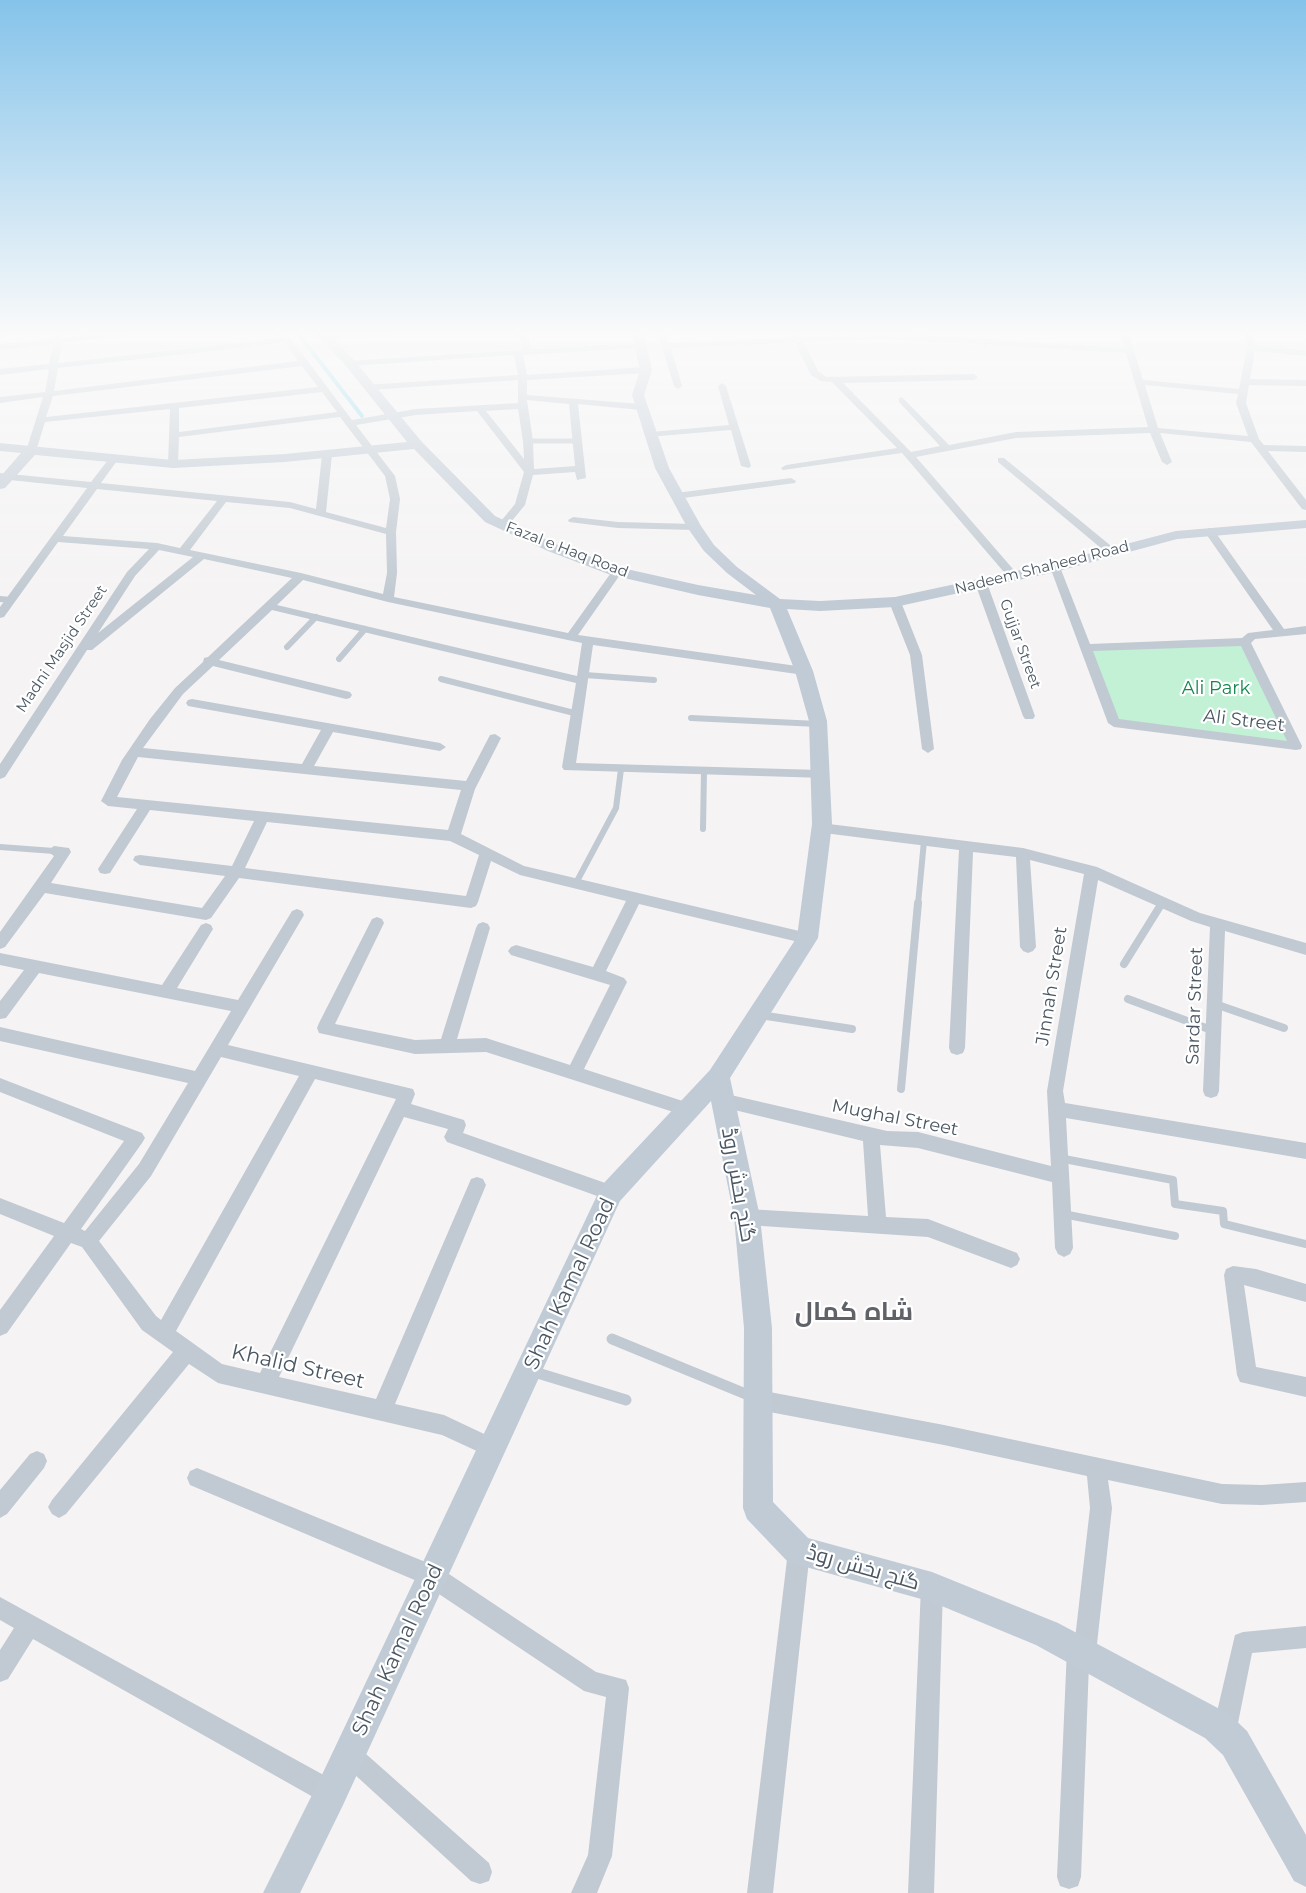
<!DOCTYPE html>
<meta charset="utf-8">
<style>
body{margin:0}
canvas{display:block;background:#f5f3f3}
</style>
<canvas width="1306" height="1893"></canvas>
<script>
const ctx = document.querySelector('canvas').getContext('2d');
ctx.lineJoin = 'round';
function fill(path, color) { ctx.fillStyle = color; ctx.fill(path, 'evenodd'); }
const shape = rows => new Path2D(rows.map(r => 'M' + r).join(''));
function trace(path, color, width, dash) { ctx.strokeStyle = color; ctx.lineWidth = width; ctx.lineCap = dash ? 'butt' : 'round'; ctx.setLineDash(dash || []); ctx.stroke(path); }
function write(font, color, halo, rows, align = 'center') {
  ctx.font = font + ' Montserrat,Cairo,sans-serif'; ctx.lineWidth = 4.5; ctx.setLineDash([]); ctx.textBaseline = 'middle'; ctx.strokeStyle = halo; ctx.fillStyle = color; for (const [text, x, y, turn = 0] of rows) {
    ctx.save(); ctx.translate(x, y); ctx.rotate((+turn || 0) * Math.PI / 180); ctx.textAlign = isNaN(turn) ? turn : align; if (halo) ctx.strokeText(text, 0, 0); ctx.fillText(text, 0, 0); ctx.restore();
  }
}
const green = shape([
 [1245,642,1296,746,1114,723,1086,648]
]);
const stream = shape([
 [296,331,362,416]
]);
const laneFar3 = shape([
 [528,441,577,441]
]);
const laneFar2 = shape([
 [0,599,11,600],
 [287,647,316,617],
 [339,659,365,629],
 [585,675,654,680],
 [441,679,578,714],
 [691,718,818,724],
 [703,829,704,771],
 [0,847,54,851],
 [576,883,616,808,621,769],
 [918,904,924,841],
 [1161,904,1162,902]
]);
const laneFar1 = shape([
 [1124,964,1162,903],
 [1128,999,1214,1031],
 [1215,1004,1284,1028],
 [760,1015,852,1029],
 [901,1089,918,903],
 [1059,1158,1173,1180,1175,1204,1223,1211,1224,1224,1306,1244],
 [1063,1214,1175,1236]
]);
const lane = shape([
 [612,1339,753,1397],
 [531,1371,626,1400]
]);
const street = shape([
 [0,331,5,331,3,337,0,338,0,331],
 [56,331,62,331,62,338,125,331,155,331,62,343,58,363,281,338,276,331,285,331,352,420,416,409,518,403,518,380,369,390,364,387,366,385,518,375,514,355,350,366,347,365,347,361,523,350,518,331,526,331,531,349,644,343,644,347,641,348,523,355,527,375,646,367,650,370,646,373,527,380,527,395,641,404,646,407,641,410,578,404,586,478,577,480,575,472,533,475,525,505,506,528,498,528,497,526,515,504,524,472,477,411,416,415,356,425,395,476,400,499,396,532,397,573,394,597,568,633,613,570,621,570,622,572,578,635,804,667,810,671,804,675,593,645,576,763,820,770,827,775,825,778,564,770,562,767,576,683,272,610,219,660,350,692,352,695,350,698,346,699,213,666,183,694,143,748,302,764,321,730,188,706,186,703,188,700,192,699,440,743,446,747,440,751,333,732,314,766,466,781,490,735,495,734,501,738,475,789,461,834,524,866,812,934,814,938,812,942,807,944,639,904,606,971,624,978,627,982,584,1069,695,1105,697,1110,695,1115,689,1117,486,1052,415,1054,319,1033,317,1028,319,1023,372,919,377,917,382,919,384,923,335,1024,415,1040,441,1039,476,928,478,924,483,922,488,924,490,928,457,1039,486,1038,570,1065,610,985,511,955,508,951,511,947,516,945,593,967,626,901,520,875,491,861,478,902,476,906,471,908,239,878,211,918,206,920,45,893,5,947,0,949,0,932,54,856,47,851,54,846,69,848,71,852,51,883,202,908,225,876,140,865,133,860,135,856,140,855,232,866,254,821,150,810,110,873,105,874,100,873,98,869,137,809,108,806,101,801,122,760,150,719,175,688,203,662,204,658,208,657,292,578,204,559,92,650,87,650,5,777,0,779,0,764,127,572,149,549,58,542,4,617,0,618,0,607,87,488,0,479,0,473,91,482,111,456,114,455,119,458,101,483,290,502,316,509,322,455,327,452,332,455,326,512,386,528,390,499,385,476,340,417,179,437,178,464,173,467,168,464,170,409,45,422,36,451,28,453,26,451,43,397,0,403,0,397,45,392,49,369,0,375,0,369,49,364,53,344,0,350,0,344,54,339,56,331],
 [285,343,298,361,54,391,58,368,285,343],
 [302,366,318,387,46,417,53,396,302,366],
 [322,392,337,412,179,432,179,408,322,392],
 [527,400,569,404,575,466,534,469,533,441,527,400],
 [518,409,523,441,524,459,486,411,518,409],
 [97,489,217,501,180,548,157,543,63,536,97,489],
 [226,502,290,508,386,534,387,573,383,594,301,573,190,550,226,502],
 [159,550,193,557,98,633,135,576,159,550],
 [303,580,388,602,582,643,577,676,277,605,303,580],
 [138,757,461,790,448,830,117,797,138,757],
 [267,822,450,841,479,855,466,896,245,868,267,822],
 [354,331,400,331,396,334,322,339,318,336,322,333,354,331],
 [657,331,665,331,669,343,793,338,792,331,798,331,801,337,884,333,1125,348,1120,331,1128,331,1143,380,1239,389,1247,348,1244,331,1252,331,1255,346,1306,350,1306,356,1255,351,1250,379,1306,380,1306,386,1249,385,1246,403,1259,439,1264,445,1306,446,1306,452,1268,451,1306,500,1306,510,1302,509,1251,442,1160,433,1172,462,1167,465,1162,462,1150,433,1016,438,916,457,1019,576,1017,578,1009,578,902,453,783,470,781,468,786,465,897,448,832,382,821,381,811,375,795,343,671,348,682,386,678,389,674,386,657,331],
 [884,339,1126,353,1148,427,1016,432,949,445,902,397,899,398,899,402,940,446,911,452,843,383,974,380,978,377,974,374,826,377,818,371,804,342,884,339],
 [1145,385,1238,394,1236,403,1248,436,1158,428,1145,385],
 [722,383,726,386,751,466,749,468,741,466,731,430,648,437,646,435,651,432,729,425,718,386,722,383],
 [998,458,1004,458,1116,550,1116,554,1108,554,998,462,998,458],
 [791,478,796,481,795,483,676,499,671,496,676,493,791,478],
 [573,517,618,522,694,524,699,527,694,530,618,528,569,522,568,520,573,517],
 [1209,528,1213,529,1284,629,1306,626,1306,634,1255,639,1251,643,1302,746,1301,749,1296,750,1114,727,1108,723,1050,567,1055,564,1060,567,1090,644,1242,638,1248,633,1273,630,1204,531,1209,528],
 [1241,646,1287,741,1119,719,1093,651,1241,646],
 [981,580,987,583,1035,716,1033,719,1025,719,1023,716,975,583,981,580],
 [895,599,901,602,922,655,934,749,928,753,922,749,910,655,889,602,895,599],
 [821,823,1023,848,1097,867,1200,913,1306,943,1306,955,1225,931,1219,1091,1217,1096,1211,1098,1205,1096,1203,1091,1210,927,1191,921,1098,880,1063,1091,1065,1103,1306,1143,1306,1159,1066,1118,1073,1248,1070,1254,1064,1257,1058,1254,1055,1248,1052,1182,918,1148,880,1145,886,1217,928,1219,1017,1253,1020,1259,1017,1265,1011,1268,928,1237,747,1225,741,1223,738,1217,741,1211,747,1209,868,1216,863,1141,722,1107,716,1105,714,1100,716,1095,722,1093,887,1131,918,1132,1051,1166,1047,1091,1084,874,1030,860,1036,947,1033,951,1028,953,1023,951,1020,947,1016,857,973,852,965,1048,963,1053,957,1055,951,1053,949,1048,959,850,816,832,814,828,821,823],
 [297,909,302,911,304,915,228,1045,413,1089,415,1094,411,1104,464,1120,466,1125,463,1133,611,1185,617,1187,620,1193,617,1199,611,1201,447,1142,444,1137,448,1129,404,1117,279,1377,376,1399,471,1179,477,1177,483,1179,486,1185,395,1404,444,1415,499,1441,502,1448,499,1455,492,1458,442,1435,218,1383,189,1364,66,1514,59,1518,52,1514,48,1507,52,1500,173,1352,142,1330,82,1247,71,1243,7,1333,0,1336,0,1310,54,1236,0,1214,0,1198,64,1223,124,1141,0,1092,0,1078,142,1133,145,1138,142,1143,81,1229,85,1231,139,1164,188,1083,0,1041,0,1027,195,1071,231,1011,39,973,6,1018,0,1019,0,1001,24,970,0,965,0,953,162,985,201,925,206,923,211,925,213,929,177,988,238,1000,292,911,297,909],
 [221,1057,299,1076,161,1320,156,1316,99,1241,151,1176,221,1057],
 [315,1079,396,1099,260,1373,222,1364,176,1331,315,1079],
 [1233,1266,1256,1269,1306,1284,1306,1302,1244,1285,1256,1367,1306,1377,1306,1397,1240,1382,1237,1375,1224,1275,1226,1269,1233,1266],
 [759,1390,944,1425,1222,1484,1262,1485,1306,1482,1306,1502,1262,1505,1222,1504,1108,1480,1112,1508,1096,1653,1093,1661,1089,1663,1081,1877,1078,1886,1069,1889,1060,1886,1057,1877,1067,1649,1070,1641,1075,1639,1090,1508,1087,1476,944,1445,759,1410,752,1407,749,1400,752,1393,759,1390],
 [37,1451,44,1454,47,1461,44,1468,7,1514,0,1518,0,1490,30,1454,37,1451],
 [197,1468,440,1568,596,1672,626,1680,629,1688,612,1856,597,1893,571,1893,588,1855,606,1697,584,1691,424,1584,190,1485,187,1478,190,1471,197,1468],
 [799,1540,807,1543,810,1551,773,1893,747,1893,788,1551,791,1543,799,1540],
 [932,1576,940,1579,943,1587,934,1893,908,1893,921,1587,924,1579,932,1576],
 [0,1597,340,1784,343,1793,340,1802,331,1805,322,1802,33,1639,8,1679,0,1682,0,1650,14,1628,0,1620,0,1597],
 [1306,1626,1306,1648,1252,1653,1236,1733,1232,1741,1224,1745,1216,1741,1212,1733,1235,1635,1243,1632,1306,1626],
 [349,1742,357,1746,489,1863,492,1872,489,1881,480,1884,471,1881,341,1762,337,1754,341,1746,349,1742]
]);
const secondary = shape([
 [313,331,326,331,354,360,422,442,495,516,558,545,622,568,698,585,756,595,727,573,704,551,687,527,655,468,632,395,640,370,631,331,643,331,652,370,644,395,669,468,701,526,714,545,737,567,780,599,820,601,895,597,1053,563,1176,531,1306,520,1306,528,1177,539,1055,572,895,607,820,611,787,609,813,671,827,721,832,824,818,938,730,1078,760,1217,772,1328,773,1502,808,1538,932,1572,1058,1623,1229,1714,1247,1731,1306,1835,1306,1887,1294,1881,1223,1755,1205,1738,1036,1645,932,1602,788,1562,747,1519,743,1508,744,1328,734,1217,711,1101,620,1201,343,1805,300,1893,263,1893,319,1781,602,1185,710,1070,797,937,812,824,809,721,795,671,770,608,698,595,611,575,548,551,485,522,414,449,285,462,173,468,35,455,5,488,0,489,0,477,21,453,0,451,0,443,173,460,285,454,407,442,346,366,313,331]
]);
const farStreetnames = [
 ["Fazal e Haq Road",567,550,21],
 ["Nadeem Shaheed Road",1042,568,-14],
 ["Gujjar Street",1020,644,70],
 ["Madni Masjid Street",62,649,-56]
];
const parkNames = [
 ["Ali Park",1216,689]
];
const streetNames = [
 ["Ali Street",1244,721,7],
 ["Jinnah Street",1052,986,-81],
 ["Sardar Street",1195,1006,-88],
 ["Mughal Street",895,1118,11]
];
const nearStreetnames = [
 ["گنج بخش روڈ",738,1185,80],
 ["Shah Kamal Road",570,1284,-65],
 ["Khalid Street",298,1367,13],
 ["گنج بخش روڈ",863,1568,16],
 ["Shah Kamal Road",398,1650,-65]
];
const nearDistrictnames = [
 ["شاہ کمال",854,1312]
];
fill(green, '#c3f1d5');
trace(stream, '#90daee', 4);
trace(laneFar3, '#c1cad2', 5);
trace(laneFar2, '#c1cad2', 6);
trace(laneFar1, '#c1cad2', 8);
trace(lane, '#c1cad2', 11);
fill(street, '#c1cad2');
fill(secondary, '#c1cbd6');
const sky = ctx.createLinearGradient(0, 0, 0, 596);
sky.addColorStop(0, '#85c3ea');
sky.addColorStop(0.56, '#fafafa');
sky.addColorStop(1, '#fafafa00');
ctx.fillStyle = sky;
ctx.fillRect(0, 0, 1306, 596);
write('15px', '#4a5661', '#fff', farStreetnames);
write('18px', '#17864f', '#fff', parkNames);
write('18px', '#4a5661', '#fff', streetNames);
write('21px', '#4a5661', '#fff', nearStreetnames);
write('bold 26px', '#5f6368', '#fff', nearDistrictnames);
</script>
